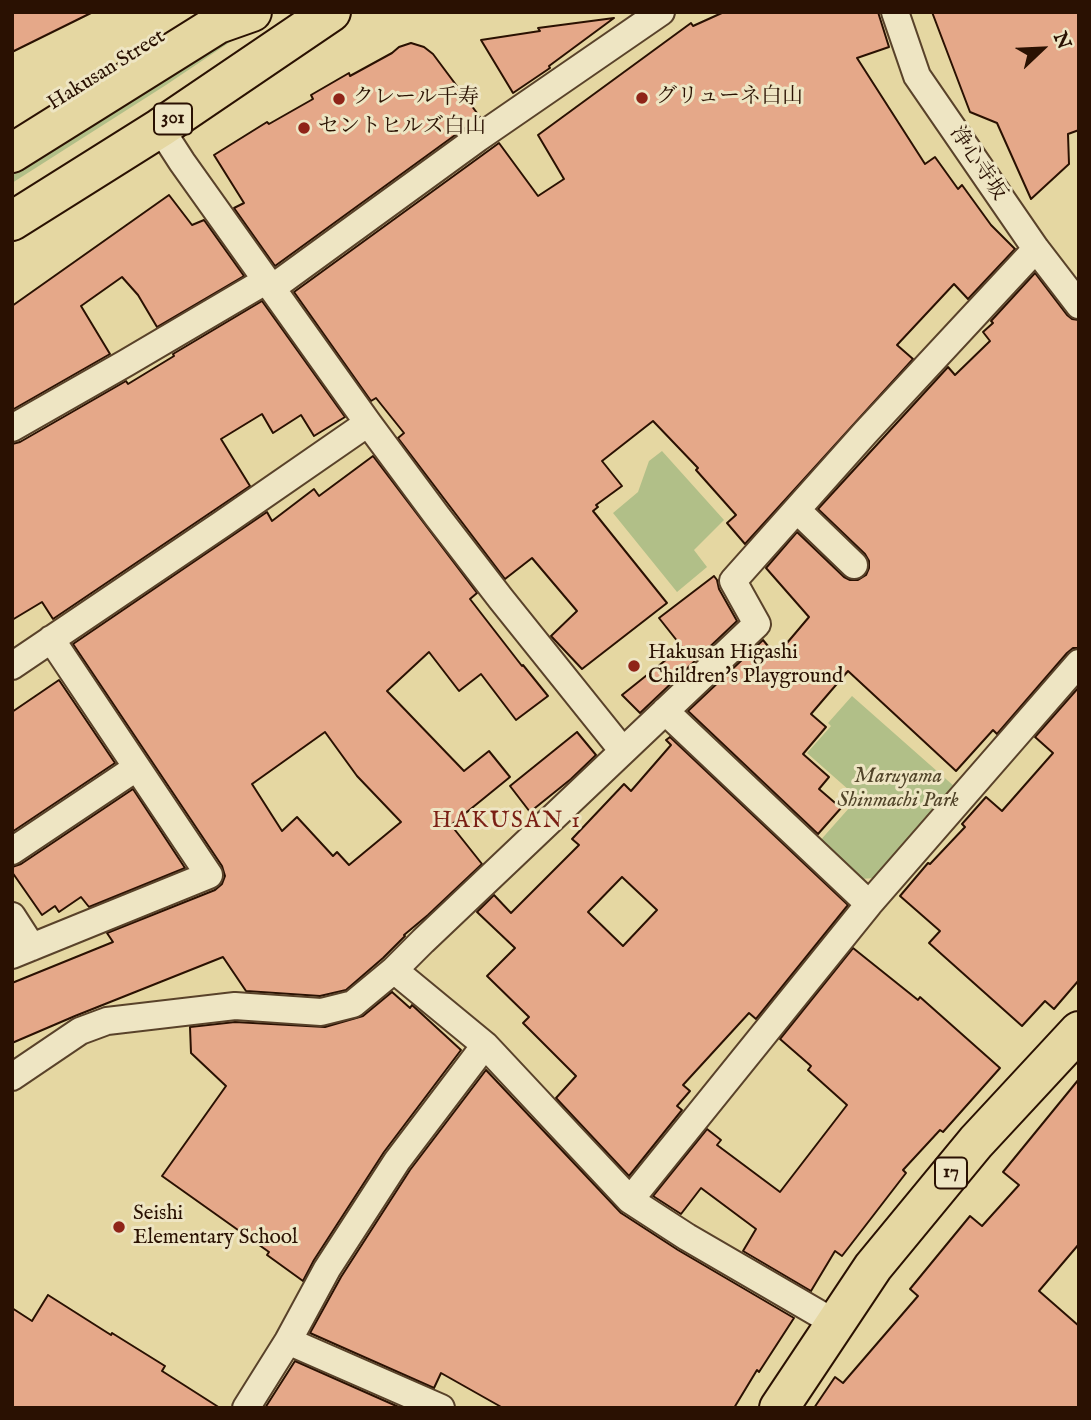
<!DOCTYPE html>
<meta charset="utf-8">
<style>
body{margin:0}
#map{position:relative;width:1091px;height:1420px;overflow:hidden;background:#e5d7a2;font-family:"IM FELL English",serif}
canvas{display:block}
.frame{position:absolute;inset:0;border:14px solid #2a1102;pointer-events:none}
.north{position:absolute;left:1007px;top:14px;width:70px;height:70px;-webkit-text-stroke:5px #eee5c3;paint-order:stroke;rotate:67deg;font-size:19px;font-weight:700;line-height:28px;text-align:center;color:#2a1102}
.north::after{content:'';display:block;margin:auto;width:24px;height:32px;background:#2a1102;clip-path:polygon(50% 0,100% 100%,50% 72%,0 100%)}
</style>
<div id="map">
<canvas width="1091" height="1420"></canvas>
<div class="frame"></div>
<div class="north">N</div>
</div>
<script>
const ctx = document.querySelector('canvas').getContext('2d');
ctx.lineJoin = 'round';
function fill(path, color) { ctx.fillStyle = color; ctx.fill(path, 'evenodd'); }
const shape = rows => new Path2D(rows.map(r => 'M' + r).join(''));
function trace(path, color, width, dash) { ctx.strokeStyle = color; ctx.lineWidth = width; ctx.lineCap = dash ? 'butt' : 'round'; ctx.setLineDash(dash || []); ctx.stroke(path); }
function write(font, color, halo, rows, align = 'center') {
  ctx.font = font + ' "IM FELL English","Noto Serif JP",serif'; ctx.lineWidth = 6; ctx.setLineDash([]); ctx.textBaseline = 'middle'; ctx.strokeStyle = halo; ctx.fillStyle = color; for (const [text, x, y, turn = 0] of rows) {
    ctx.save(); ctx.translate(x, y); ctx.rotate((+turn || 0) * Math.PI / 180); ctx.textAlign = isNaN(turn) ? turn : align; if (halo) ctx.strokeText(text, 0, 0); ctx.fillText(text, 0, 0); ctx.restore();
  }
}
const green = shape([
 [245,32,166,85,12,183,12,165,222,33],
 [662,451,724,520,694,550,707,567,677,592,613,513,638,492,649,461],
 [852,696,955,787,875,878,860,879,818,843,858,798,807,753,831,726,828,723]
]);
const building = shape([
 [12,12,93,12,12,52,12,12],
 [724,12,878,12,889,47,857,58,925,164,935,157,958,189,962,185,991,225,1015,249,968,299,954,284,897,345,913,359,745,544,727,523,736,515,696,470,698,468,653,421,602,461,622,486,596,505,598,507,593,511,667,603,582,669,551,636,577,611,532,558,505,579,398,438,404,433,376,398,371,401,294,292,499,143,538,196,564,179,538,135,691,23,693,26,724,12],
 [932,12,1079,12,1079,130,1068,134,1069,164,1031,199,997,123,970,112,932,12],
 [614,18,549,66,550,68,513,93,481,40,540,31,538,28,614,18],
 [411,43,424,47,433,54,480,117,275,266,234,208,244,203,214,155,267,122,269,124,313,99,311,95,349,73,350,76,392,53,399,47,411,43],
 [169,195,192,225,204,220,244,276,157,327,138,295,122,277,81,306,110,354,12,410,12,306,169,195],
 [1035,273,1067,315,1072,319,1079,320,1079,648,1073,648,1067,653,997,734,993,730,956,771,848,671,811,714,826,727,803,754,829,777,819,789,841,808,818,834,688,711,763,640,776,656,809,617,766,568,797,532,844,577,850,580,858,580,866,575,869,568,869,561,865,554,818,509,948,367,955,375,990,341,983,332,993,323,991,321,1035,273],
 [262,301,345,417,314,436,301,415,273,433,262,414,221,439,250,486,53,619,42,602,12,620,12,444,20,442,126,381,128,384,174,356,173,354,262,301],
 [373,456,477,593,470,599,522,666,523,665,548,696,516,720,481,674,459,691,429,652,387,691,464,771,489,751,510,777,451,825,482,864,428,915,404,935,405,936,383,958,346,990,320,996,246,991,223,957,75,1016,12,1043,12,983,113,942,107,933,215,890,222,884,225,876,222,866,73,644,267,512,272,521,314,489,319,496,373,456],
 [325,732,357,776,401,822,349,865,337,852,333,856,297,817,282,831,252,784,325,732],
 [714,576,717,580,719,589,737,621,640,713,622,695,682,647,659,618,714,576],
 [59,680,115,763,12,832,12,712,59,680],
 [1079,687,1079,980,1054,1009,1045,1001,1022,1026,929,943,940,931,900,896,928,863,930,864,965,827,962,824,986,797,1002,811,1053,753,1035,737,1079,687],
 [577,732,596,755,571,779,530,812,510,786,577,732],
 [670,737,848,905,756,1019,749,1013,683,1085,690,1091,677,1106,682,1110,629,1176,556,1098,576,1076,523,1023,529,1017,487,976,515,948,477,912,494,895,511,913,579,845,572,839,624,784,631,791,671,745,666,740,670,737],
 [622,877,657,910,623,946,588,912,622,877],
 [133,789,185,868,89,907,81,897,59,912,55,906,42,915,12,872,12,867,21,864,133,789],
 [853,948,918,1000,920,997,1000,1068,943,1132,940,1130,903,1170,906,1173,842,1256,835,1251,811,1291,743,1251,756,1229,701,1188,681,1214,653,1196,707,1129,721,1140,717,1145,780,1192,847,1105,808,1070,811,1066,780,1039,853,948],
 [392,992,410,1008,412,1005,461,1050,384,1152,314,1260,303,1281,267,1255,269,1252,162,1176,226,1086,191,1053,190,1027,235,1022,325,1027,363,1016,392,992],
 [486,1070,621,1213,678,1250,794,1318,759,1372,757,1370,734,1408,503,1408,441,1373,434,1388,310,1333,341,1277,410,1170,486,1070],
 [1079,1079,1079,1244,1039,1291,1079,1326,1079,1408,814,1408,835,1377,843,1383,918,1296,910,1289,970,1216,982,1226,1019,1185,1003,1172,1079,1079],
 [48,1295,111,1335,112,1333,165,1366,162,1371,220,1408,12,1408,12,1308,32,1321,48,1295],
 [295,1361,401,1408,265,1408,295,1361]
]);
const street = shape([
 [895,12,917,76,1036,249,1079,305],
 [160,128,182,162,368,423,437,516,501,599,623,751],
 [272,288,478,138,661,12],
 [12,428,126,363,267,280],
 [797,510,854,565],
 [12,666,222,524,368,423],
 [665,711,869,904],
 [12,851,136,768],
 [12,916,32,947],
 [12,955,209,875,51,639],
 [394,970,485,1045,630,1200,687,1237,835,1323],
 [12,1077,80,1031,107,1021,235,1006,321,1012,353,1004,394,970,423,941,757,624,733,581,865,433,1036,249],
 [630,1200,869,904,1079,663],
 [288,1341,441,1408],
 [246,1408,288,1341,327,1269,397,1161,485,1045]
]);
const primary = shape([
 [12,153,218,24,252,12],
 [12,221,160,128,331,12]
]);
const highway = shape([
 [779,1408,873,1267,976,1142,1079,1031]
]);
const markers = [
 [642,98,7,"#8f2418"],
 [339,99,7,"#8f2418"],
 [304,128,7,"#8f2418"],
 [634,666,7,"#8f2418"],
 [119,1227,7,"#8f2418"]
];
const shields = [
 [173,119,38],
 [951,1173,32]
];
const shieldNames = [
 ["301",173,119],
 ["17",951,1173]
];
const streetNames = [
 ["Hakusan Street",107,71,-32],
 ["浄心寺坂",977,164,56]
];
const poiNames = [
 ["グリューネ白山",656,98],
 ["クレール千寿",353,99],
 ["セントヒルズ白山",318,128],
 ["Hakusan Higashi",648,654],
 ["Children's Playground",648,678],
 ["Seishi",133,1215],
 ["Elementary School",133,1239]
];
const parkNames = [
 ["Maruyama",898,778],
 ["Shinmachi Park",898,802]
];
const neighbourhoodNames = [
 ["HAKUSAN 1",507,822]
];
fill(green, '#b1bf88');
fill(building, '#e5a889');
trace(building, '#2a1102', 2);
trace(street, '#59422a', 30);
trace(primary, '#2a1102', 42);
trace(highway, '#2a1102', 42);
trace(street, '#eee5c3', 26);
trace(primary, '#e5d7a2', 38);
trace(highway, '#e5d7a2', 38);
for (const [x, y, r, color] of markers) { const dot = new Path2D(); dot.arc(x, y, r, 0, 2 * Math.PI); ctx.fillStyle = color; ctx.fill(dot); trace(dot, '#eee5c3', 2.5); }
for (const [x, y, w] of shields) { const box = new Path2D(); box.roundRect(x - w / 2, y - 15.5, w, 31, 5); ctx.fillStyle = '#eee5c3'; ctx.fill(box); trace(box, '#2a1102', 2); }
write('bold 19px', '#2a1102', null, shieldNames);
write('21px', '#2a1102', '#eee5c3', streetNames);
write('21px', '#2a1102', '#eee5c3', poiNames, 'left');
write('italic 21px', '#52452a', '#eee5c3', parkNames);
ctx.letterSpacing = '2px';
write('23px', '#7a1f14', '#eee5c3', neighbourhoodNames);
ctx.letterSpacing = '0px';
</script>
